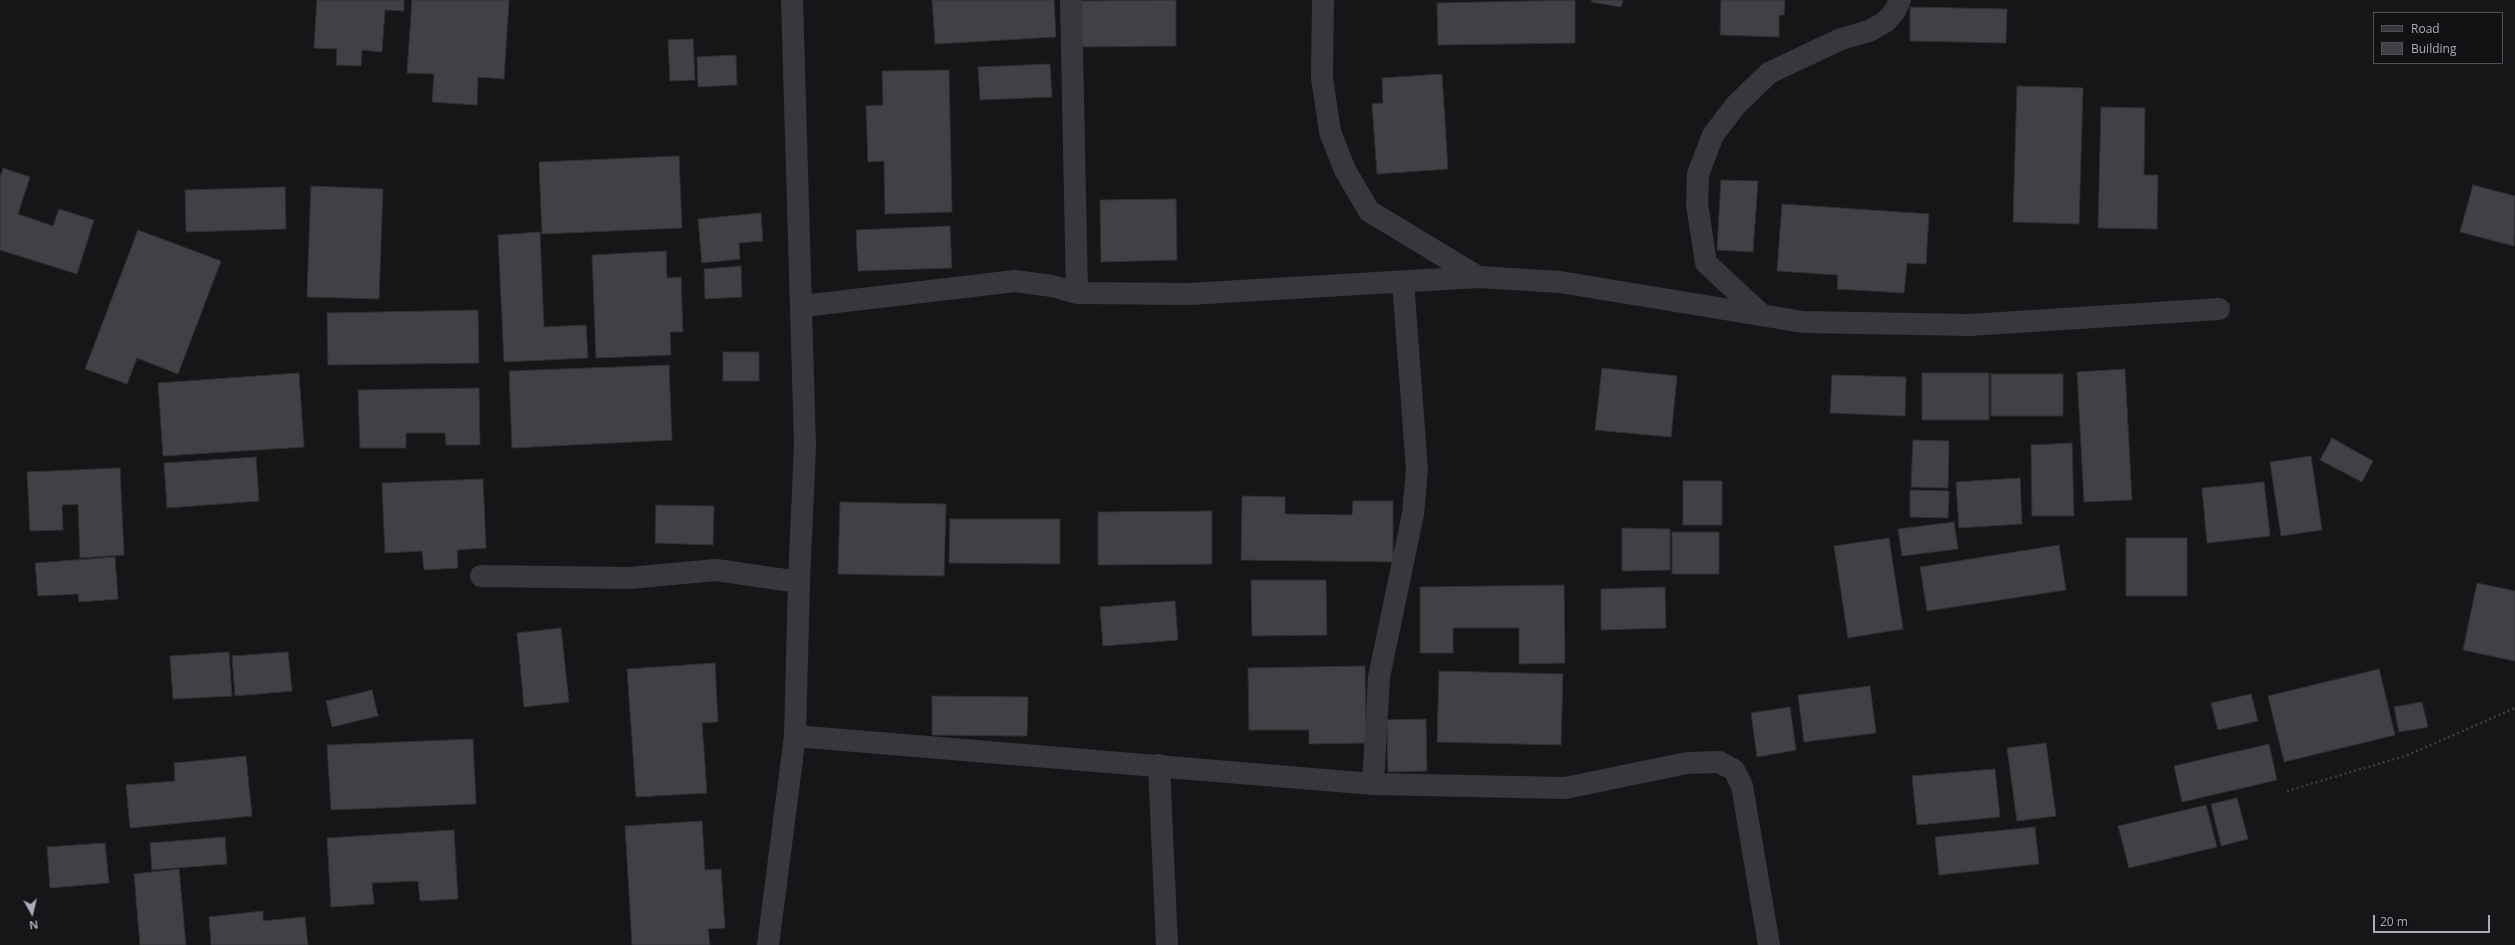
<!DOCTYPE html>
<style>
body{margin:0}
#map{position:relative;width:2515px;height:945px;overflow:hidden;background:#161618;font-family:"Open Sans",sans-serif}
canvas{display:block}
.legend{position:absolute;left:2373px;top:12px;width:130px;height:52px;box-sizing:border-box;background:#111113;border:1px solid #4d4f55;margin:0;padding:5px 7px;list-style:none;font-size:12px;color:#a8adb8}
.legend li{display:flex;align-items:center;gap:8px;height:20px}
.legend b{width:20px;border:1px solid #4d4f55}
.north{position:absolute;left:12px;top:893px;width:40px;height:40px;-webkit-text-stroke:3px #111113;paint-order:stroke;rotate:172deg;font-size:11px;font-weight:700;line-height:16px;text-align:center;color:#a8adb8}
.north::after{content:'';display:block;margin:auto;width:14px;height:18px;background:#a8adb8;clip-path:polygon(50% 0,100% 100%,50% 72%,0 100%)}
.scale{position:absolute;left:2373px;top:915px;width:117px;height:18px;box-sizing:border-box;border:2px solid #a8adb8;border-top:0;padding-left:5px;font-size:12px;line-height:14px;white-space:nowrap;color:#a8adb8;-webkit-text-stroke:3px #111113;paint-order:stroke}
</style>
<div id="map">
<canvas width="2515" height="945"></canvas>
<ul class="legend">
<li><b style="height:5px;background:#37383d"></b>Road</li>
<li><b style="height:11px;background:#404145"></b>Building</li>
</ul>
<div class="north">N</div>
<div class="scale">20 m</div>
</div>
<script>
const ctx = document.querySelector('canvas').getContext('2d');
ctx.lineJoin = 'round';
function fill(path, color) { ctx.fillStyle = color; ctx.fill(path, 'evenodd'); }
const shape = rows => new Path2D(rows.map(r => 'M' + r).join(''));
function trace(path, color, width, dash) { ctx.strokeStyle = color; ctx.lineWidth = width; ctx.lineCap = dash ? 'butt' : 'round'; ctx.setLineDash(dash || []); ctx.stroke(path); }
const building = shape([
 [317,0,404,0,404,11,385,10,382,52,362,50,361,66,336,65,337,49,314,48,317,0],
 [412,0,509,0,504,79,478,77,477,105,432,102,434,74,407,73,412,0],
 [932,0,1054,0,1056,37,935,44,932,0],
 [1176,0,1176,46,1077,47,1077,1,1176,0],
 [1575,0,1575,43,1438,45,1437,3,1575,0],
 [1592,0,1623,0,1621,7,1591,2,1592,0],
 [1721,0,1785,0,1784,15,1779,15,1779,37,1720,35,1721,0],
 [1910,7,2007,9,2006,43,1910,41,1910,7],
 [693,39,695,80,670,81,668,40,693,39],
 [736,55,737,85,698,87,697,57,736,55],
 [1050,64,1052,97,980,100,978,67,1050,64],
 [949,70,952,212,885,214,884,161,868,162,866,106,883,105,882,71,949,70],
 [1442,74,1448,169,1377,174,1372,104,1383,103,1382,78,1442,74],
 [2017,86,2083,88,2079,224,2013,222,2017,86],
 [2101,107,2145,108,2144,175,2158,175,2157,229,2098,228,2101,107],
 [679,156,682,228,542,234,539,162,679,156],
 [3,168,30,177,18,214,53,226,59,209,94,220,77,274,0,250,0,177,3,168],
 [1721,180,1758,181,1753,252,1717,250,1721,180],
 [2473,185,2515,196,2514,246,2460,232,2473,185],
 [311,186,383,189,379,299,307,297,311,186],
 [285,187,286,229,186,232,185,190,285,187],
 [1176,199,1177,260,1101,262,1100,200,1176,199],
 [1782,204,1929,214,1926,264,1907,263,1904,293,1837,289,1838,275,1777,271,1782,204],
 [761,213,763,241,739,243,740,259,702,263,698,219,761,213],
 [950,226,952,268,858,271,856,230,950,226],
 [138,230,221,261,178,374,137,358,127,384,85,369,138,230],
 [540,232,544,327,586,325,588,358,504,362,498,235,540,232],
 [666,251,667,278,681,277,683,332,670,332,671,355,596,358,592,255,666,251],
 [741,266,742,297,705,299,704,269,741,266],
 [478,310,479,363,328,365,327,313,478,310],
 [723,352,759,352,759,381,723,381,723,352],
 [669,365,672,440,512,448,509,371,669,365],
 [1602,368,1677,376,1671,437,1595,430,1602,368],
 [2125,369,2132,500,2084,502,2077,372,2125,369],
 [299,373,304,447,163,456,158,383,299,373],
 [1922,373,1989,373,1989,420,1922,420,1922,373],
 [1991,374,2063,374,2063,416,1991,416,1991,374],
 [1832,375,1906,377,1905,416,1830,413,1832,375],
 [479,388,480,445,446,445,445,433,406,433,406,448,360,448,358,390,479,388],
 [2332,438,2373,461,2362,482,2320,460,2332,438],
 [1913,440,1949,441,1948,488,1911,487,1913,440],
 [2072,443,2074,516,2032,516,2031,445,2072,443],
 [2311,456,2322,530,2281,536,2270,462,2311,456],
 [256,457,259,501,167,508,164,463,256,457],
 [120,468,124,555,80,558,78,504,62,505,63,530,30,531,27,472,120,468],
 [2020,478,2022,524,1959,528,1956,482,2020,478],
 [483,479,486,548,457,550,458,568,424,570,422,551,385,553,382,483,483,479],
 [1683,481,1722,481,1722,525,1683,525,1683,481],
 [2264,482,2270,536,2207,543,2202,488,2264,482],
 [1910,490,1949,491,1948,518,1910,517,1910,490],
 [1242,496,1285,497,1285,514,1352,515,1353,501,1393,501,1393,562,1241,560,1242,496],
 [840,502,946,504,944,576,838,574,840,502],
 [656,505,714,506,713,545,655,543,656,505],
 [1212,511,1212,564,1098,565,1098,512,1212,511],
 [950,519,1060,519,1060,564,949,563,950,519],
 [1954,522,1958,549,1902,556,1898,529,1954,522],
 [1622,528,1670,529,1670,570,1622,571,1622,528],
 [1672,532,1719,532,1719,574,1672,574,1672,532],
 [1889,538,1903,629,1848,638,1834,546,1889,538],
 [2126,538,2187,538,2187,596,2126,596,2126,538],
 [2059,545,2066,590,1927,611,1920,567,2059,545],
 [115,557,118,599,79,602,78,594,38,596,35,563,115,557],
 [1251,580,1326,580,1327,635,1252,636,1251,580],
 [2477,583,2515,591,2515,661,2463,650,2477,583],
 [1564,585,1565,663,1519,664,1519,628,1453,628,1453,653,1420,653,1420,587,1564,585],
 [1665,587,1666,628,1601,630,1601,589,1665,587],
 [1175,601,1178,640,1103,646,1100,607,1175,601],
 [561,628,569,702,524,707,517,633,561,628],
 [229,652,232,696,173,699,170,656,229,652],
 [288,652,292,691,235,696,232,656,288,652],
 [715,663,718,722,702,723,707,793,636,797,627,669,715,663],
 [1365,666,1366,743,1309,744,1309,730,1249,730,1248,668,1365,666],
 [2379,669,2395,735,2284,762,2268,696,2379,669],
 [1439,671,1563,674,1561,745,1437,742,1439,671],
 [1870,686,1876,733,1804,742,1798,695,1870,686],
 [372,690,378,716,332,727,326,701,372,690],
 [2251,694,2258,721,2218,730,2211,703,2251,694],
 [932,696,1028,697,1027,736,932,735,932,696],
 [2422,702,2428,727,2399,732,2394,707,2422,702],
 [1790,707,1796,750,1757,757,1751,713,1790,707],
 [1426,719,1427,771,1388,772,1387,720,1426,719],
 [473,739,476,804,331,810,327,745,473,739],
 [2046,743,2056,816,2017,821,2007,748,2046,743],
 [2269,744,2277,780,2182,802,2174,766,2269,744],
 [246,756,252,816,130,828,126,785,175,781,174,763,246,756],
 [1995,769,2000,817,1917,825,1912,776,1995,769],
 [2237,798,2248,839,2221,846,2211,804,2237,798],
 [2206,805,2217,847,2129,868,2118,826,2206,805],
 [702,821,705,870,721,869,725,928,708,929,710,945,632,945,625,826,702,821],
 [2035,827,2039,864,1939,875,1935,837,2035,827],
 [454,830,458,899,420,901,418,881,372,883,374,904,331,907,327,838,454,830],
 [225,837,227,864,152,870,150,843,225,837],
 [105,843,109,883,50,888,47,847,105,843],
 [179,869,186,945,140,945,134,874,179,869],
 [263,911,263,921,305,917,308,945,211,945,209,917,263,911]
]);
const path = shape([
 [2287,791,2408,755,2515,708]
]);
const street = shape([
 [1071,0,1077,293],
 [1323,0,1322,78,1330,132,1345,170,1369,211,1478,277],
 [803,306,1015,281,1052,286,1077,293,1189,294,1478,277,1560,282,1803,322,1970,325,2219,309],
 [1762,315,1706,263,1697,204,1698,174,1713,135,1736,105,1769,73,1841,39,1869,31,1885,22,1895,11,1900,0],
 [481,576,629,578,716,570,799,582],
 [795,736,1373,784,1565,788,1687,763,1719,762,1734,770,1742,786,1769,945],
 [1159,765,1167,945],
 [1373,784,1379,677,1413,514,1417,470,1403,282],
 [768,945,795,736,799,582,805,445,792,0]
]);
fill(building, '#404145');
trace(building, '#303034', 1);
trace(path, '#3d3f44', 2.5, [2, 3]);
trace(street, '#37383d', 22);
</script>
